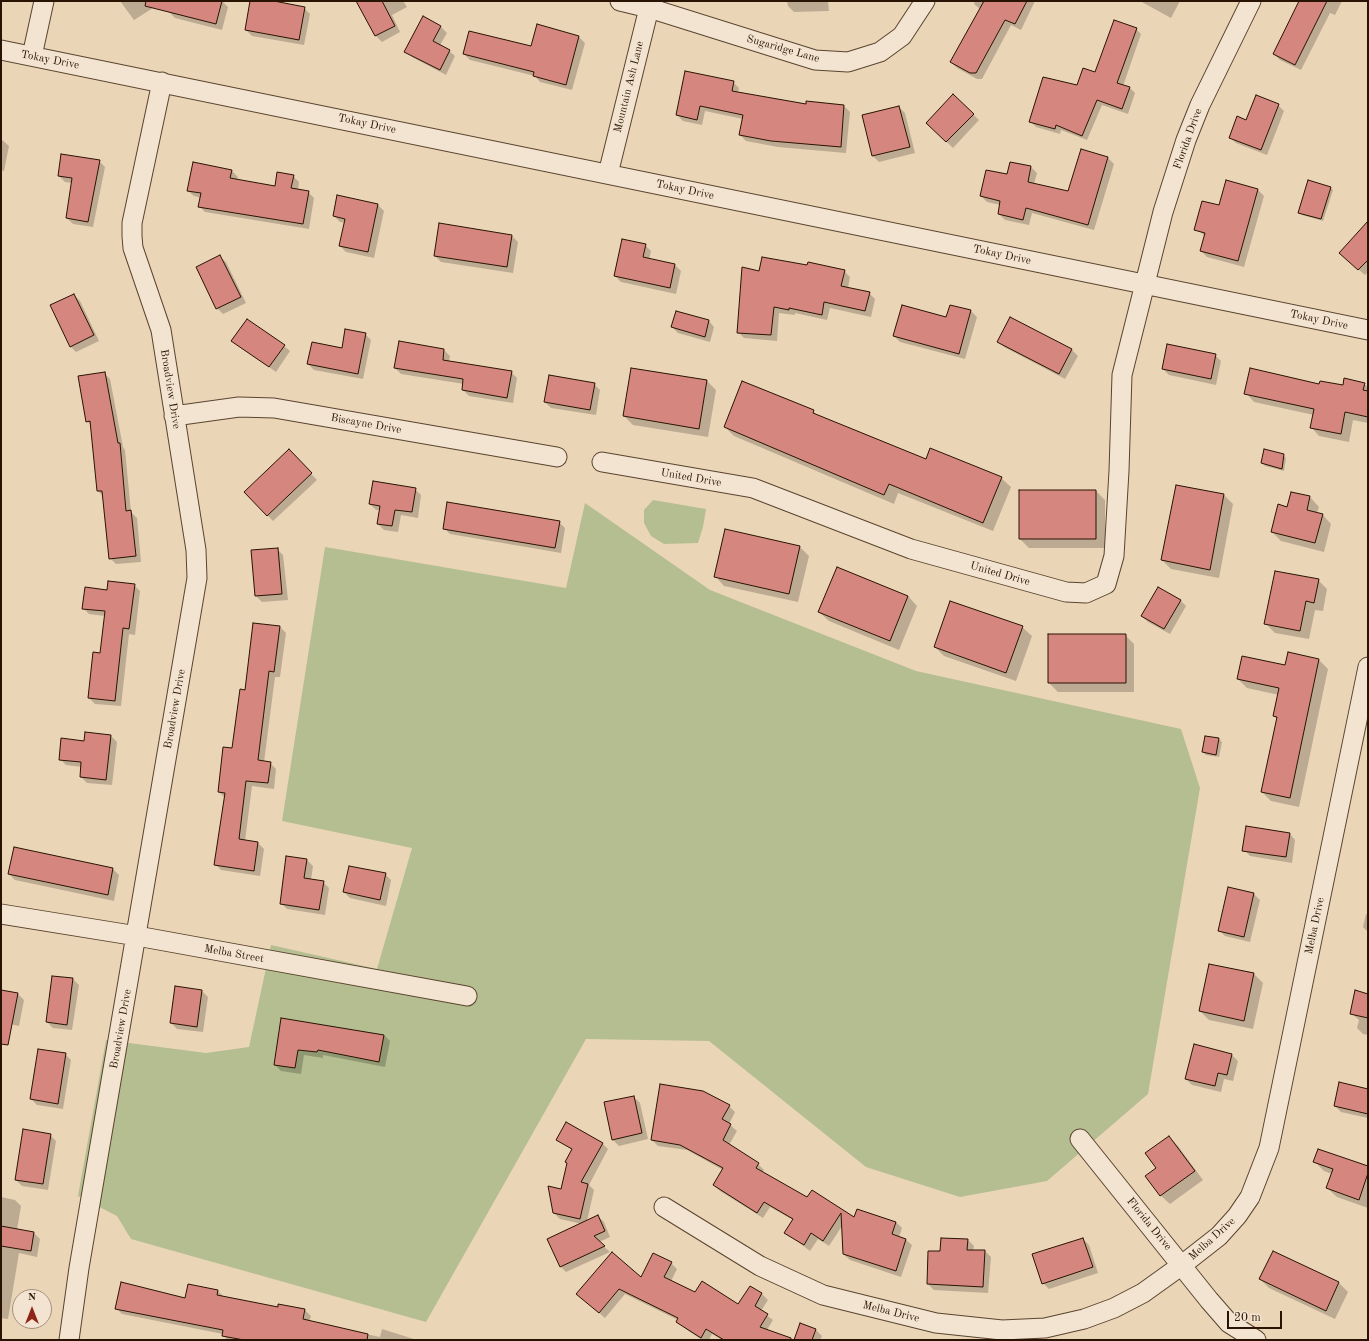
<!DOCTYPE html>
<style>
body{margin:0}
#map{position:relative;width:1369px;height:1341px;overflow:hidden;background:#ebd5b7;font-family:"Old Standard TT",serif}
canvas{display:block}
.frame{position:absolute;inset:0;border:2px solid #291302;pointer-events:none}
.north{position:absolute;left:12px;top:1289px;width:40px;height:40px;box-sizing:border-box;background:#f2e4d0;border:1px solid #a2907e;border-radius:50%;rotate:0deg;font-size:11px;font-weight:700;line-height:16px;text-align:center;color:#291302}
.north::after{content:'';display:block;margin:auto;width:14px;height:18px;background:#8f2418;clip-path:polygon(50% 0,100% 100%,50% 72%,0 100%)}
.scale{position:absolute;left:1227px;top:1311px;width:55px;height:18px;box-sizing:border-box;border:2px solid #291302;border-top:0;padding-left:5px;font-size:12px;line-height:14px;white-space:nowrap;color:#291302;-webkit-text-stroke:3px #f2e4d0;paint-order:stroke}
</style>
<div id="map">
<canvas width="1369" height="1341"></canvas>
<div class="frame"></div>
<div class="north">N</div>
<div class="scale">20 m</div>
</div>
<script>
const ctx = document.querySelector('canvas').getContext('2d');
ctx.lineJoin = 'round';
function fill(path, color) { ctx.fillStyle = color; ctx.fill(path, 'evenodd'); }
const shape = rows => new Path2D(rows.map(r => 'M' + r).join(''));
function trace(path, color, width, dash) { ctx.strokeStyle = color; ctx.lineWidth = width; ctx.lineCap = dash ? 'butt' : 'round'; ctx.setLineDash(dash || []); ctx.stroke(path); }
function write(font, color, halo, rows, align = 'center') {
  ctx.font = font + ' "Old Standard TT",serif'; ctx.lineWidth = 3.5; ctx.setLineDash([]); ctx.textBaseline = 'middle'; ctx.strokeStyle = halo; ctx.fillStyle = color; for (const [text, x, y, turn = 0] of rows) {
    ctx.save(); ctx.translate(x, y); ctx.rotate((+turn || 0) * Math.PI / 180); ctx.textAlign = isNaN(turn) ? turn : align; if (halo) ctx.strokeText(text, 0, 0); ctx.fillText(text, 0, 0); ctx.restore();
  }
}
const green = shape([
 [653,500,706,509,703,527,698,543,664,544,651,536,644,523,644,510],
 [585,503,710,590,916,671,1181,729,1200,788,1148,1094,1047,1181,960,1197,866,1167,709,1041,586,1039,426,1322,131,1239,117,1216,78,1196,106,1040,206,1053,249,1047,271,945,377,969,412,848,282,821,325,547,566,588]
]);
const shadow = shape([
 [120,1,164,1,134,20],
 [172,1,222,1,228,7,222,30,175,18,169,12],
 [251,1,268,1,304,8,310,14,304,45,252,36,246,30],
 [360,1,403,1,407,7,392,15,400,32,382,42,376,36,358,2],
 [787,1,828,1,829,11,794,12,788,6],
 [975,1,1035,1,1021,30,1011,25,982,79,977,79,957,68,951,62,980,9,974,4],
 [1140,1,1180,1,1171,18],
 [1303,1,1342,1,1335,15,1330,13,1301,70,1280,60,1274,54],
 [423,18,441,27,447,33,440,45,449,51,455,56,446,75,412,57,406,51],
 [1136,29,1141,34,1123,86,1130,88,1135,93,1128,114,1102,105,1087,140,1061,130,1060,134,1036,127,1031,122,1096,73],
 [579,37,585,43,572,90,540,82,535,76,470,60,464,54,532,47],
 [733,82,739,88,738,93,807,106,844,106,850,112,846,153,778,147,746,141,740,135,743,119,705,111,702,125,683,121,677,115],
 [954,96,979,120,953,148,927,123],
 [1278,105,1284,111,1267,155,1236,143,1230,137,1247,121],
 [899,107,905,113,915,153,879,162,873,156],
 [1,139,9,146,4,171,1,170],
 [1081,150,1108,158,1114,164,1094,230,1032,213,1029,225,1005,220,999,214,1001,205,987,202,981,196,1008,175,1031,167,1037,173,1034,184,1069,192],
 [99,161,105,167,93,227,73,224,67,218,72,183,65,182,59,176],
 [232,171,238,177,237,180,275,187,293,176,299,182,298,191,308,192,314,198,309,229,205,212,199,206,201,198,194,196,188,191],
 [1330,187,1333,190,1323,221,1302,215,1299,212],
 [1258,190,1264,196,1244,267,1207,257,1201,251,1205,236,1196,229,1220,206],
 [378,205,384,211,374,258,346,252,340,246,345,223,340,222,334,216],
 [1368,222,1368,272,1365,275,1346,259],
 [512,236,518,242,513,273,441,262,435,256],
 [645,245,651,251,649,260,675,265,681,271,676,294,621,282,615,276],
 [220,257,226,262,246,303,223,314,217,308],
 [844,271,850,277,848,288,869,293,875,299,871,317,830,308,827,320,795,313,795,315,779,313,777,341,744,338,738,332,760,272],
 [74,295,80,301,99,341,76,352,70,346],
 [950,306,971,311,977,317,965,359,900,342,894,336,947,318],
 [1011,318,1072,350,1078,356,1065,379,1004,347,998,342],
 [709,321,714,327,710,342,678,333,672,327],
 [365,334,371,340,363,379,314,370,308,364,342,349],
 [232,341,284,346,290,351,276,372],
 [444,350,450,356,449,362,511,372,517,378,513,403,469,396,463,390,464,384,401,374,395,368],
 [1215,355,1221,361,1216,385,1169,375,1163,369],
 [104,373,110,379,123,447,125,450,131,512,137,518,141,562,116,564,110,558,104,497,98,491,92,426,87,421],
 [707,381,716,390,708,437,633,425,624,416],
 [594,384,600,390,596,415,551,408,545,402],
 [1364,384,1368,387,1368,423,1353,420,1349,442,1319,436,1311,427,1314,415,1254,402,1246,393],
 [813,411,818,416,926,460,1001,478,1011,487,993,531,898,493,894,504,734,436,725,427],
 [289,451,317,480,273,521,245,492],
 [1283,455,1286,458,1284,471,1265,466,1262,463],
 [415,489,421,495,418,518,401,515,398,532,384,530,378,524,380,510,376,510,370,504],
 [1096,491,1105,500,1105,548,1029,548,1020,539],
 [1224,495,1233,504,1219,578,1171,569,1162,560],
 [1310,497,1319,507,1317,513,1322,514,1331,524,1324,552,1281,541,1272,532,1288,508],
 [559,522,565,528,561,553,450,534,444,528],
 [800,547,809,556,798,602,724,586,715,576],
 [277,549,283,555,288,600,262,602,256,596],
 [838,568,908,596,917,606,899,650,829,621,819,612],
 [1318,580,1327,589,1323,611,1315,610,1309,639,1275,633,1266,624],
 [134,585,140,591,135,635,129,634,121,706,95,704,89,698,101,654,105,616,89,614,83,608,108,591],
 [1180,600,1186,606,1170,634,1148,622,1142,616],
 [280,627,286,633,280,677,275,677,264,762,270,763,276,769,274,789,252,786,245,841,258,843,264,849,260,876,221,870,215,864,225,798,219,792,233,749,246,691],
 [1022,627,1032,636,1016,681,944,656,935,647],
 [1125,635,1134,644,1134,692,1058,692,1049,683],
 [1288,653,1319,660,1328,669,1299,807,1271,801,1262,792,1277,719,1274,716,1279,695,1247,688,1238,679,1286,666],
 [111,736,117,742,112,785,87,783,81,777,82,767,66,765,60,759,85,742],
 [1206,737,1219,739,1222,742,1219,757,1206,755,1203,752],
 [1290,834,1295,840,1292,863,1250,856,1244,850],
 [307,860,313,866,311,880,323,882,329,888,325,915,287,909,281,903],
 [113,869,119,875,114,901,15,880,9,874],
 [385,874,391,880,386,906,350,898,344,892],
 [1254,894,1260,900,1250,942,1225,936,1219,930],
 [1366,914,1368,915,1368,932,1363,927],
 [1254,974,1263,983,1253,1029,1209,1020,1200,1011],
 [73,979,79,985,72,1030,53,1028,47,1022],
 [1,991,18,994,24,1000,19,1026,1,1022],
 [202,991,208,997,203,1032,177,1029,171,1023],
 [1368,995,1368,1035,1363,1034,1357,1028,1359,1020,1351,1013],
 [282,1019,384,1035,390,1041,385,1067,323,1055,323,1058,304,1055,301,1074,281,1071,275,1065],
 [65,1054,71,1060,63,1109,37,1105,31,1099],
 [1232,1055,1238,1061,1233,1081,1224,1079,1221,1092,1192,1085,1186,1079],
 [1368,1090,1368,1118,1341,1112,1335,1106],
 [634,1097,640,1103,648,1139,619,1146,613,1140],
 [729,1106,735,1112,729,1124,737,1131,729,1145,758,1164,764,1170,762,1173,808,1198,854,1219,857,1210,896,1222,902,1228,899,1237,906,1240,912,1245,901,1277,850,1260,843,1254,842,1226,829,1246,818,1239,810,1251,785,1232,793,1220,770,1207,763,1218,720,1191,714,1185,723,1170,687,1150,658,1146,652,1140],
 [50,1135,56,1141,48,1190,22,1186,16,1180],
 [1169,1137,1178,1146,1203,1180,1170,1204,1160,1195,1157,1168],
 [558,1140,602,1143,608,1149,589,1185,594,1190,587,1221,598,1216,604,1222,610,1237,599,1242,610,1252,566,1272,560,1266,582,1224,560,1219,554,1213,572,1150],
 [1315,1162,1368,1167,1368,1208,1337,1197,1327,1188,1332,1174,1324,1171],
 [1,1197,15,1200,21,1206,17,1230,34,1233,40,1239,37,1257,19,1253,8,1319,1,1318],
 [1083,1239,1089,1245,1098,1273,1049,1289,1043,1283],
 [968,1240,974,1246,973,1251,985,1251,991,1257,988,1293,934,1290,928,1284,941,1252],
 [1273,1252,1339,1283,1348,1292,1335,1319,1269,1288,1260,1279],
 [671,1263,677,1269,671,1281,695,1293,739,1305,750,1287,762,1294,768,1300,761,1311,773,1320,767,1330,794,1340,722,1340,712,1334,709,1340,702,1340,683,1327,678,1320,625,1294,605,1318,584,1300,642,1278],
 [218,1291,224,1297,278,1308,305,1310,311,1316,309,1322,380,1337,382,1329,417,1340,227,1340,223,1334,122,1314,116,1308,186,1299],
 [801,1324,816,1330,822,1336,820,1340,795,1340]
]);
const building = shape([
 [146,1,222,1,216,24,145,6,146,1],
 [250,1,274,1,305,7,299,40,245,30,250,1],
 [356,1,382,1,395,26,375,36,356,1],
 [984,1,1027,1,1015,24,1005,20,976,73,970,73,950,62,984,1],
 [1299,1,1327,1,1295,65,1273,54,1299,1],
 [423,16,441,26,433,41,450,50,440,70,404,52,423,16],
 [1114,20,1137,28,1117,83,1130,87,1122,109,1097,100,1082,136,1056,125,1055,129,1029,122,1043,77,1077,85,1083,68,1095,72,1114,20],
 [537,24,579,36,566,85,533,76,534,72,463,54,469,31,531,46,537,24],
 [685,71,734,81,732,91,806,104,806,101,844,105,841,147,771,141,739,135,743,115,700,106,697,120,676,115,685,71],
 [953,94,974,114,946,142,926,123,953,94],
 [1256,95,1279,104,1261,150,1229,138,1237,116,1246,120,1256,95],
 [899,106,910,147,872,156,862,115,899,106],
 [1081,149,1108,157,1088,225,1026,208,1023,220,998,214,1000,201,980,196,986,170,1007,174,1010,162,1031,166,1028,182,1068,191,1081,149],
 [61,154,100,160,88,222,66,218,72,178,58,176,61,154],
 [193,162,232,170,230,178,275,186,277,172,294,175,291,188,309,191,303,224,198,207,201,193,187,191,193,162],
 [1226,180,1258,189,1238,261,1200,251,1205,233,1194,230,1202,201,1219,205,1226,180],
 [1308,180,1331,187,1321,219,1298,213,1308,180],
 [337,195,378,204,368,252,339,246,345,219,333,216,337,195],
 [1368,221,1368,260,1358,270,1339,253,1368,221],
 [439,223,512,235,507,267,434,256,439,223],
 [622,239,646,244,643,257,675,264,670,288,614,276,622,239],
 [220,255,241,297,216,309,196,267,220,255],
 [762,257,807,265,808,262,845,270,841,286,870,292,865,311,824,302,822,315,789,308,789,310,774,307,771,335,737,333,742,267,759,271,762,257],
 [74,294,94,335,70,347,50,305,74,294],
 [902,305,946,317,950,305,971,310,959,354,893,336,902,305],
 [676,311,709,320,705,337,671,327,676,311],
 [1010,317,1072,349,1059,374,997,342,1010,317],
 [247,319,285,345,269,367,231,341,247,319],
 [345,329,366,333,358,374,307,364,312,342,342,348,345,329],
 [399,341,444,349,443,360,512,371,507,398,462,390,463,379,394,368,399,341],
 [1167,344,1216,354,1211,379,1162,369,1167,344],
 [631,368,707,380,699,429,623,416,631,368],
 [1250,368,1319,384,1320,381,1343,385,1344,378,1365,383,1363,390,1368,391,1368,417,1345,412,1341,434,1310,428,1314,409,1244,394,1250,368],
 [105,372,118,443,120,443,126,511,131,510,136,556,109,559,102,491,97,491,90,421,86,422,78,376,105,372],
 [549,375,595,383,590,410,544,402,549,375],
 [742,381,814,410,813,413,926,459,930,448,1002,477,983,523,889,484,884,495,724,427,742,381],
 [289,449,312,473,267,516,244,492,289,449],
 [1264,449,1284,454,1282,469,1261,463,1264,449],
 [373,481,416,488,412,512,395,510,392,526,377,524,380,506,369,504,373,481],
 [1176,485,1224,494,1210,570,1161,560,1176,485],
 [1019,490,1096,490,1096,539,1019,539,1019,490],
 [1291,492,1310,496,1307,510,1323,514,1315,543,1271,532,1278,504,1287,507,1291,492],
 [447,502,560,521,555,548,443,529,447,502],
 [725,529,800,546,789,594,714,577,725,529],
 [278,548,282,594,255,596,251,550,278,548],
 [837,567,908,596,890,641,818,612,837,567],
 [1275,571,1319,579,1314,603,1306,601,1300,631,1264,624,1275,571],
 [108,581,135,584,129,629,123,628,115,701,88,698,93,652,100,653,105,611,82,609,85,587,107,590,108,581],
 [1158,587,1181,600,1164,629,1141,616,1158,587],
 [950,601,1023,626,1006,673,934,647,950,601],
 [253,623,280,626,274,672,269,671,258,760,271,762,268,783,246,781,239,839,258,842,254,871,214,865,225,793,218,792,223,747,232,748,240,689,245,690,253,623],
 [1048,634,1126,634,1126,683,1048,683,1048,634],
 [1288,652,1319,659,1290,798,1261,792,1277,717,1273,716,1279,688,1237,679,1242,656,1285,665,1288,652],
 [85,732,111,735,106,780,80,777,81,762,59,760,61,738,84,741,85,732],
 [1205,736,1219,738,1216,755,1202,752,1205,736],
 [1246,826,1290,833,1286,857,1242,851,1246,826],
 [14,847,113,868,108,895,8,874,14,847],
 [286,856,307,859,304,878,324,881,319,910,280,904,286,856],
 [349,866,386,873,380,900,343,892,349,866],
 [1228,887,1254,893,1244,937,1218,931,1228,887],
 [1209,964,1254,973,1244,1021,1199,1011,1209,964],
 [52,976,73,978,67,1025,46,1022,52,976],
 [175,986,202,990,197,1027,170,1023,175,986],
 [1,990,18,993,8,1045,1,1044,1,990],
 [1355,990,1368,994,1368,1018,1350,1014,1355,990],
 [281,1018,384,1035,379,1062,318,1050,317,1052,298,1050,295,1068,274,1065,281,1018],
 [1194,1044,1232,1054,1227,1075,1218,1073,1215,1086,1185,1079,1194,1044],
 [38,1049,66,1053,58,1104,30,1099,38,1049],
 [1339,1082,1368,1089,1368,1114,1334,1106,1339,1082],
 [660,1084,703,1091,730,1105,722,1119,731,1124,723,1140,759,1163,756,1168,807,1197,812,1190,854,1217,857,1209,896,1222,892,1234,906,1239,896,1271,843,1254,841,1213,823,1241,811,1233,804,1245,784,1233,793,1219,764,1202,757,1213,713,1185,723,1168,680,1145,651,1140,660,1084],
 [634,1096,642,1133,612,1140,604,1102,634,1096],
 [566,1122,603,1143,581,1182,588,1184,580,1219,553,1213,548,1186,561,1189,567,1163,565,1162,572,1149,556,1140,566,1122],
 [23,1129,51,1134,43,1184,15,1180,23,1129],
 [1169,1136,1195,1171,1160,1196,1145,1176,1156,1168,1145,1153,1169,1136],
 [1318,1149,1368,1166,1368,1173,1359,1200,1326,1188,1333,1169,1313,1162,1318,1149],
 [598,1215,605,1231,594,1236,605,1246,560,1267,547,1239,598,1215],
 [1,1226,34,1232,31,1251,1,1246,1,1226],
 [941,1238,968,1239,967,1250,985,1250,983,1287,927,1284,928,1251,940,1251,941,1238],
 [1083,1238,1093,1267,1042,1284,1032,1254,1083,1238],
 [1273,1251,1339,1282,1326,1311,1259,1279,1273,1251],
 [612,1252,641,1277,653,1253,672,1262,664,1277,695,1292,702,1281,738,1304,750,1286,762,1293,755,1306,768,1314,760,1327,791,1338,791,1340,724,1340,706,1329,701,1338,676,1322,678,1318,619,1289,599,1313,576,1294,612,1252],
 [121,1282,185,1298,188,1284,218,1290,217,1295,278,1307,278,1304,305,1309,303,1319,368,1334,367,1340,244,1340,222,1336,223,1330,115,1309,121,1282],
 [800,1323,816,1329,812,1340,794,1340,800,1323]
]);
const minor = shape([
 [620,1,649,8,815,60,848,62,880,52,902,36,925,1],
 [1,50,1368,330],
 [32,56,44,1],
 [608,174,649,8,653,1],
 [174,416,239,407,274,408,557,457],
 [602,462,753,488,911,549,1066,592,1086,593,1106,584,1114,556,1119,471,1122,375,1163,212,1186,140,1200,105,1251,1],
 [1,914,137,936,467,996],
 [1080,1139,1209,1300,1229,1323,1256,1340],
 [664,1207,760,1266,823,1295,936,1323,1002,1330,1045,1328,1084,1319,1114,1308,1143,1293,1182,1265,1219,1236,1237,1216,1250,1197,1269,1148,1368,667],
 [69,1340,79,1268,197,578,196,550,161,330,133,248,132,236,132,223,162,82]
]);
const streetNames = [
 ["Sugaridge Lane",783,49,16],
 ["Tokay Drive",50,60,11],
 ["Mountain Ash Lane",629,87,-76],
 ["Tokay Drive",367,124,12],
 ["Florida Drive",1188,139,-70],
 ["Tokay Drive",685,190,12],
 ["Tokay Drive",1002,255,12],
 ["Tokay Drive",1319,320,12],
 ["Broadview Drive",170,389,81],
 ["Biscayne Drive",366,424,10],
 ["United Drive",691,478,10],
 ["United Drive",1000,574,16],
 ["Broadview Drive",175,709,-80],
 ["Melba Drive",1315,926,-78],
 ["Melba Street",234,954,10],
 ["Broadview Drive",121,1029,-80],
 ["Florida Drive",1149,1224,51],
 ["Melba Drive",1212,1239,-42],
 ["Melba Drive",891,1312,14]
];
fill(green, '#b4be90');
fill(shadow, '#0003');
fill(building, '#d4867f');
trace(building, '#291302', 1);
trace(minor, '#5a442f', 21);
trace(minor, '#f2e4d0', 19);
write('11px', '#291302', '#f2e4d0', streetNames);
</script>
